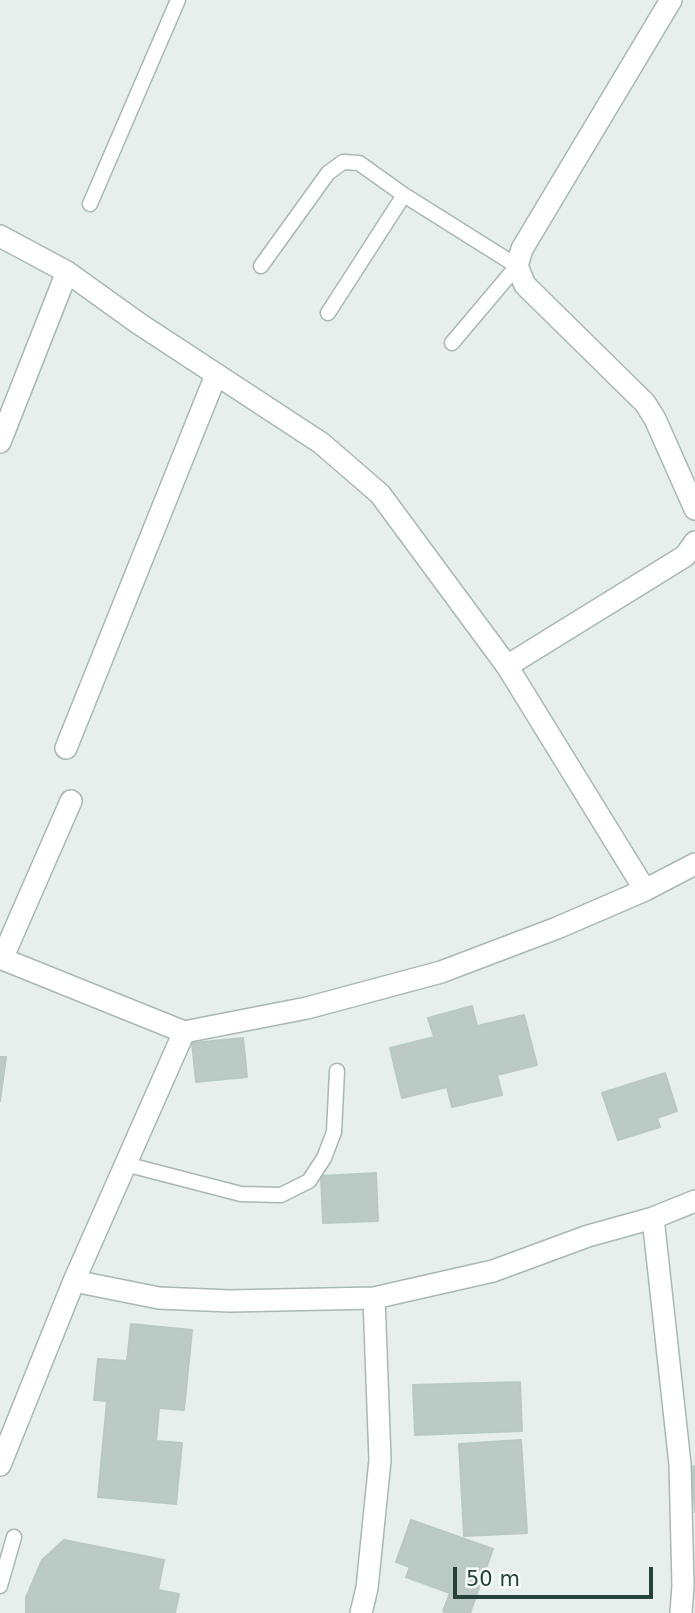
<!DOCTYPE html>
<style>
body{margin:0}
#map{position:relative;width:695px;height:1613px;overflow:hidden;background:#e6efeb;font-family:"DejaVu Sans",sans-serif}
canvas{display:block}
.scale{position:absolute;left:453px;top:1567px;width:200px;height:32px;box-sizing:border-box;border:4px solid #24423a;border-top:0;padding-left:9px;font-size:21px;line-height:24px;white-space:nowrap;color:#24423a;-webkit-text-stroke:5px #f7fbf9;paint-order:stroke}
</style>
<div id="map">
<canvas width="695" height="1613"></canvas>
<div class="scale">50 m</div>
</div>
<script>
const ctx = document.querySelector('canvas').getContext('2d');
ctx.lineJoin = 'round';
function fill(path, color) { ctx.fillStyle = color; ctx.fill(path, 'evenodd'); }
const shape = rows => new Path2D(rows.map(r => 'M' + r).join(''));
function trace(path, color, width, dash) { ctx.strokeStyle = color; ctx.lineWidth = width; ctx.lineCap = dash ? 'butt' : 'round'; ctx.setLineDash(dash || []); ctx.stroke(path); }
const building = shape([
 [472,1006,477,1026,524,1015,537,1065,497,1075,502,1095,452,1107,447,1087,402,1098,390,1048,434,1037,428,1018,472,1006],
 [243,1038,247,1077,196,1082,192,1043,243,1038],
 [0,1057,6,1057,0,1101,0,1057],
 [665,1073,677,1111,657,1118,660,1127,618,1140,602,1093,665,1073],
 [376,1173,378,1221,323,1223,321,1176,376,1173],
 [131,1324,192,1330,184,1410,159,1408,156,1441,182,1443,176,1504,98,1497,107,1401,94,1400,98,1359,127,1361,131,1324],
 [520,1382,522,1431,415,1435,413,1385,520,1382],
 [521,1440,527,1533,464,1536,459,1444,521,1440],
 [695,1466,695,1512,691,1467,695,1466],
 [411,1520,493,1549,470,1613,447,1613,443,1611,450,1593,406,1577,410,1567,396,1562,411,1520],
 [64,1540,164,1560,158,1590,179,1594,175,1613,26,1613,26,1598,42,1560,64,1540]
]);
const lane = shape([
 [90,204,178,0],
 [261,266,328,173,343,162,359,163,404,195,517,266,452,343],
 [328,313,404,195],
 [125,1164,241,1194,281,1195,309,1181,324,1158,334,1132,337,1071],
 [0,1586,14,1537]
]);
const street = shape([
 [671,0,522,249,517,266,525,285,645,403,655,419,695,509],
 [0,236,67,272,138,323,321,443,380,494,507,666,645,890],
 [0,442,67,272],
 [507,666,685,556,695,542],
 [66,748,216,375],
 [0,958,184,1032,307,1008,441,972,557,928,645,890,695,864],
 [2,959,71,801],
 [653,1218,680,1464,683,1586,681,1613],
 [74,1281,159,1298,230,1301,374,1298,493,1271,588,1236,653,1218,695,1201],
 [0,1465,74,1281,184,1032],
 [361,1613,367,1588,380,1460,374,1298]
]);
fill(building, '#bbcac4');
trace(building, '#b8c9c2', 2);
trace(lane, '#a8b8b2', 17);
trace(street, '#a8b8b2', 24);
trace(lane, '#fff', 14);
trace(street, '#fff', 21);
</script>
